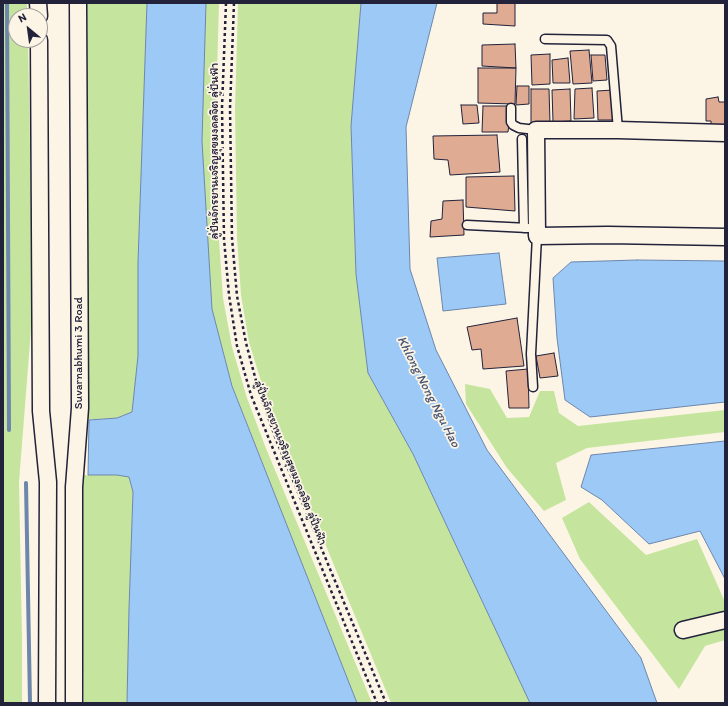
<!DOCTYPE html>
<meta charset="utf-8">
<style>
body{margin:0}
#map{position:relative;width:728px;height:706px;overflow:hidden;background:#fcf5e5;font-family:Itim,sans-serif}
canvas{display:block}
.frame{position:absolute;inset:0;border:4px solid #22223b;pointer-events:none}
.north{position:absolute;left:8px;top:8px;width:40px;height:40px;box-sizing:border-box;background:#fcf5e5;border:1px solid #a5a1a1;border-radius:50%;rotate:331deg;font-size:11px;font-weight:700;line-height:16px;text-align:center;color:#22223b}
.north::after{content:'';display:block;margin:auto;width:14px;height:18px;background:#22223b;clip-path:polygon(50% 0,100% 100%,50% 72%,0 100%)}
</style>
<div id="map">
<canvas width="728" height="706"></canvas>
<div class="frame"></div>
<div class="north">N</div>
</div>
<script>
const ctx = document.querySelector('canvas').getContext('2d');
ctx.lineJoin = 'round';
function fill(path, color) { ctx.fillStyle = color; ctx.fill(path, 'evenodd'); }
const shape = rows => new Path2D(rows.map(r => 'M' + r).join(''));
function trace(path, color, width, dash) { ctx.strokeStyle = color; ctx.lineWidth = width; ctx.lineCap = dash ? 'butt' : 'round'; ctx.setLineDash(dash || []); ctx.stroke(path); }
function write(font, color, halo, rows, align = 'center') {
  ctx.font = font + ' Itim,"Playpen Sans Thai",sans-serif'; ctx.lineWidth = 3.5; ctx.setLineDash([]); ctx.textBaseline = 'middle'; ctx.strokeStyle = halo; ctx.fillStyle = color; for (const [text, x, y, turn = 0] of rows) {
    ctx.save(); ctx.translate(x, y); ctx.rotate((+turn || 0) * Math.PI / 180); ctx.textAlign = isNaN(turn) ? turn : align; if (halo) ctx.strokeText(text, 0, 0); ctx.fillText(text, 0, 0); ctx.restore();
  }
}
const green = shape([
 [3,3,27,3,27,16,16,16,16,40,28,40,33,304,19,482,22,636,22,703,3,703],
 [82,3,147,3,138,262,138,356,132,412,117,418,76,420],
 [206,3,219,3,216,108,219,240,223,298,232,347,247,398,265,446,372,703,357,703,232,385,212,309,202,141],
 [238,3,361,3,351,126,356,274,368,373,413,454,530,703,391,703,276,425,264,391,249,342,241,295,237,238,235,109],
 [465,384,490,389,507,418,529,417,540,391,554,391,559,413,578,426,725,410,725,432,587,448,556,463,566,500,544,511,507,468,466,404],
 [79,475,117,475,129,477,133,492,129,609,127,703,84,703],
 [589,502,646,555,697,539,725,602,725,640,705,646,679,689,580,559,562,518]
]);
const water = shape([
 [147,3,206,3,202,141,212,309,232,386,357,703,127,703,129,609,133,492,129,477,117,475,88,475,89,420,117,418,132,412,138,356,138,262,147,3],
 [361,3,437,3,406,127,410,269,436,350,487,450,641,658,657,703,530,703,413,454,368,373,356,274,351,126,361,3],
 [499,253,506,304,443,311,437,258,499,253],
 [637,260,725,261,725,402,590,417,565,400,557,338,553,278,571,262,637,260],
 [725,441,725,579,700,531,649,544,602,500,581,487,591,455,725,441]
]);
const stream = shape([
 [7,3,9,430],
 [26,483,30,703]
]);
const building = shape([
 [497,3,515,3,515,26,483,24,483,13,497,13,497,3],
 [515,44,516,68,482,66,482,45,515,44],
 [589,50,592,83,573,84,570,51,589,50],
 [550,54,550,84,532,85,531,55,550,54],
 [591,55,605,55,607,80,593,81,591,55],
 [568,58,570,83,553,83,552,60,568,58],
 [478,68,516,68,515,104,478,103,478,68],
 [517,86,529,86,529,104,516,105,517,86],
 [592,88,594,118,574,119,575,89,592,88],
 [531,89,549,89,550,123,531,123,531,89],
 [570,89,571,121,553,122,552,90,570,89],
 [613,90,614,120,598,120,597,91,613,90],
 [718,97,719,102,725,102,725,126,711,126,711,121,706,121,706,99,718,97],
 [461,105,477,105,479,123,463,124,461,105],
 [483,106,511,106,508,132,482,132,483,106],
 [497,135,500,172,450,175,448,160,434,159,433,136,497,135],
 [514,176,515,211,466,207,466,177,514,176],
 [463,200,464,235,430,237,431,221,442,219,443,201,463,200],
 [517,318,524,366,483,369,481,349,472,350,467,327,517,318],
 [554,353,558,376,540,378,536,356,554,353],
 [528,369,529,408,509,408,506,371,528,369]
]);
const path = shape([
 [226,3,222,107,224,239,229,295,237,346,251,395,377,703],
 [234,3,230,108,232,238,237,296,246,343,259,392,277,442,386,703]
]);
const service = shape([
 [545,39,607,40,611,46,618,130],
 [511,108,511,122,513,125,519,128,536,130],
 [522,139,524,228],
 [467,225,528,228],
 [533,387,531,354,537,236]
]);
const minor = shape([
 [38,3,39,16],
 [39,40,41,411,48,482,47,703],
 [725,133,618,130,536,130,537,236,608,235,725,237],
 [683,630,725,620],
 [74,703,74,487,80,408,78,3]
]);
const streetNames = [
 ["ลู่ปั่นจักรยานเจริญสุขมงคลจิต ลู่ปั่นฟ้า",215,151,-90],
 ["Suvarnabhumi 3 Road",79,353,-90],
 ["ลู่ปั่นจักรยานเจริญสุขมงคลจิต ลู่ปั่นฟ้า",290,463,68]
];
const waterNames = [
 ["Khlong Nong Ngu Hao",428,392,63]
];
fill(green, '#c5e59e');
fill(water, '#9dc9f7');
trace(water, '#6c86ac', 1);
trace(stream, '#6c86ac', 4);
fill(building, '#dfab92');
trace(building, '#22223b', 1);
trace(service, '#22223b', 11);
trace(minor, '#22223b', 19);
trace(path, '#22223b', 2.5, [3, 3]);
trace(service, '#fcf5e5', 8);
trace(minor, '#fcf5e5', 16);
write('12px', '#22223b', '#fcf5e5', streetNames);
write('italic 13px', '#475473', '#fcf5e5', waterNames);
</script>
